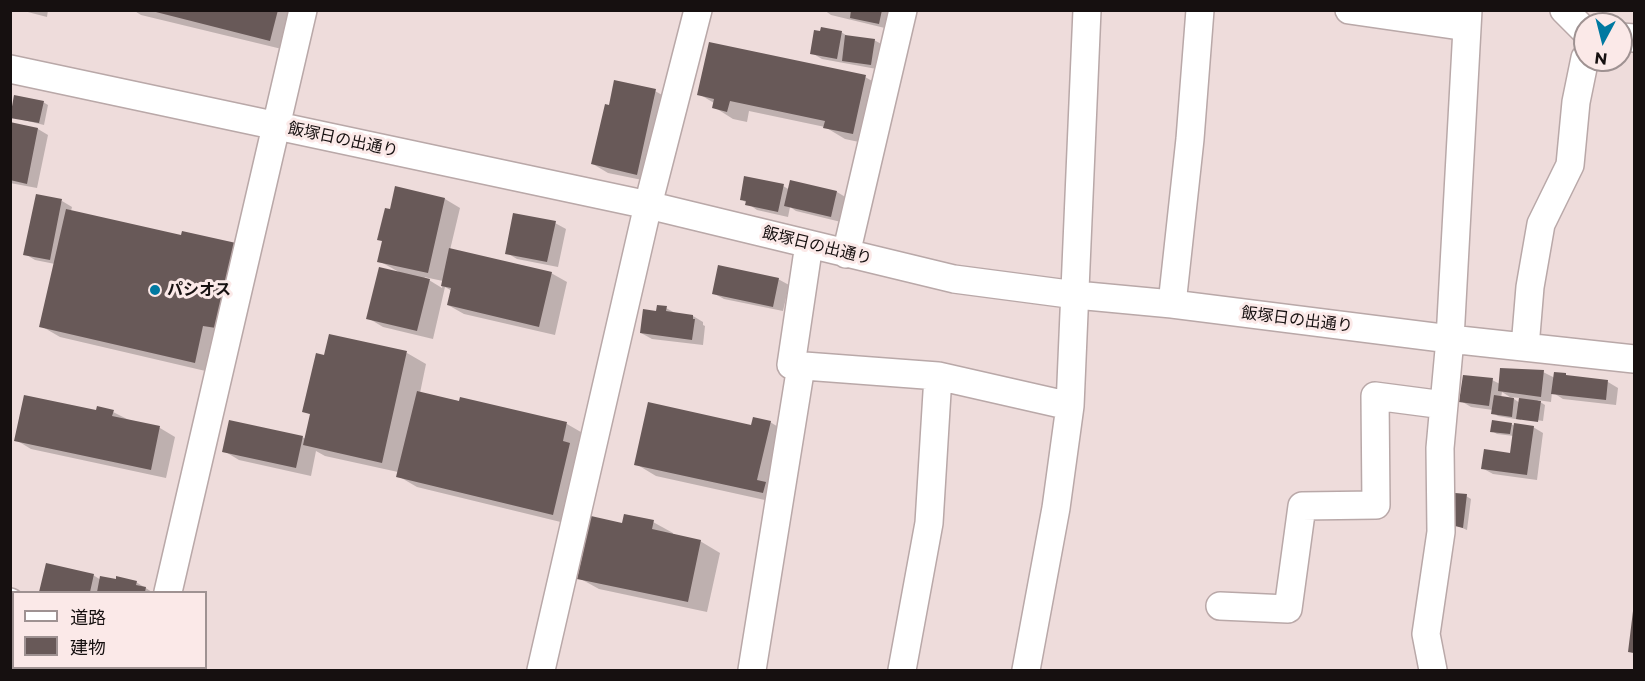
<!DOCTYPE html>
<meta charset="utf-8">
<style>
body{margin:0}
#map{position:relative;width:1645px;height:681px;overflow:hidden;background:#eedcdb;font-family:Montserrat,"Noto Sans JP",sans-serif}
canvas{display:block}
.frame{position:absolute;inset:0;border:12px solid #161010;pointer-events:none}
.legend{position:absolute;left:12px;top:591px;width:195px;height:78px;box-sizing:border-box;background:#fbe9e8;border:2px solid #9f9292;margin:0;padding:8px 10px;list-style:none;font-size:18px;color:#161010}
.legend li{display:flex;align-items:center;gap:12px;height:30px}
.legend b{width:30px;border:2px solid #9f9292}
.north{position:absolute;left:1573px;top:12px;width:60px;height:60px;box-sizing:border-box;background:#fbe9e8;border:2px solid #9f9292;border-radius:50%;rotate:187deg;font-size:16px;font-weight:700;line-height:24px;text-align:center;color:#161010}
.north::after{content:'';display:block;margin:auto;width:21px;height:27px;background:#0079a1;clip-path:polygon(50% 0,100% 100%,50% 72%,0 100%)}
</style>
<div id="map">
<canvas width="1645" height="681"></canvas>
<div class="frame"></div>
<ul class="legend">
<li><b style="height:8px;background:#fff"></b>道路</li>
<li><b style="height:16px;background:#685958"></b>建物</li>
</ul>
<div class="north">N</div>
</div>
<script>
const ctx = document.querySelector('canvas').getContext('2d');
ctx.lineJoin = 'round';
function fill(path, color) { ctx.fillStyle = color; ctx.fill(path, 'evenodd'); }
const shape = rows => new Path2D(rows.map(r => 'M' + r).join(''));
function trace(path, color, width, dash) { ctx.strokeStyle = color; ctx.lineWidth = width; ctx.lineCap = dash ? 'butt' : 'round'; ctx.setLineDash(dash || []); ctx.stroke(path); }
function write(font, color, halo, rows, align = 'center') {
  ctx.font = font + ' Montserrat,"Noto Sans JP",sans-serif'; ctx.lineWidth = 6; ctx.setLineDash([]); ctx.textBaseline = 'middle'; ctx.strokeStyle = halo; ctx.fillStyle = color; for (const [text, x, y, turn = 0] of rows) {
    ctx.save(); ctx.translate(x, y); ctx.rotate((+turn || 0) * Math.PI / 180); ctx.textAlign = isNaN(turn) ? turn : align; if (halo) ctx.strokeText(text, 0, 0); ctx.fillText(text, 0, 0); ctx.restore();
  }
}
const shadow = shape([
 [20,10,48,10,47,17],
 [133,10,305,10,290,51,141,15],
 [824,10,893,10,889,29,831,15],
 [841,32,849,37,874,40,885,46,882,70,822,59,812,53],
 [865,77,885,88,873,145,845,139,825,127,749,111,747,122,733,119,714,107,714,103,699,94],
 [655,91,671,100,652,182,608,173,593,164,610,107],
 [43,102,48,105,44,125,11,117],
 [10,124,38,129,48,135,37,188,10,183],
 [783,186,790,190,837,192,847,198,841,222,796,211,790,207,788,217,757,210,741,199],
 [445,199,460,208,450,250,551,273,567,282,555,335,464,314,448,305,452,291,445,287,433,339,383,327,368,318,399,272,379,261,391,211],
 [424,277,443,281,442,288],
 [62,201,72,207,71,211,182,236,236,245,214,373,60,337,41,326,55,264,35,260,25,254],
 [555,223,566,229,558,267,517,259,507,253],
 [778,279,789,285,783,311,724,299,713,293],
 [666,308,677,314,693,316,703,322,703,325,705,326,703,345,652,339,641,333,658,312],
 [407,353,426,364,420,393,567,424,586,435,573,525,417,487,398,476,398,472,325,456,316,451,311,476,239,460,224,451,302,437,306,439,311,415,304,411],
 [1543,372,1555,378,1570,377,1608,382,1618,388,1616,405,1563,399,1552,392,1551,402,1537,400,1545,405,1543,421,1521,418,1521,420,1498,416,1493,413,1493,410,1471,407,1461,401,1492,380,1500,384],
 [1502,392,1510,397,1520,398,1520,403,1514,399,1501,398],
 [97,412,113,412,129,420,160,428,175,437,166,478,31,449,16,440],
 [770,422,790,434,783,504,656,476,636,464],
 [1511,424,1515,426,1533,427,1543,433,1537,480,1493,474,1482,468,1511,454,1514,436,1497,434,1492,431],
 [1466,496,1471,499,1467,530,1453,524],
 [653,522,673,533,673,535,700,541,720,553,707,612,599,589,579,578,623,524],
 [47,564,93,575,101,580,136,582,152,592,41,592],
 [1634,615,1634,654,1630,651],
 [82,668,137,668,137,670,82,670]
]);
const building = shape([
 [148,10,278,10,270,41],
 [851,10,882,10,879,24,850,18],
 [821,27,842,31,837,59,810,54,814,30,820,31],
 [845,35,875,39,871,65,842,61],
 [709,42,866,75,853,134,823,128,825,121,730,101,727,112,712,108,714,99,697,95],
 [614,80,656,89,637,175,591,164,605,104,609,105],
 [14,95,44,101,39,123,10,118],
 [10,122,38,128,27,184,10,180],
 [744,176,784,184,778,212,745,205,746,201,740,200],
 [790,180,837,191,831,217,784,206],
 [395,186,445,198,428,273,377,262,382,241,377,240,385,208,390,209],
 [36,194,62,199,50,260,23,255],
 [66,209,181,235,182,231,236,243,216,328,203,326,195,363,39,327],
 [513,213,556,221,547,262,505,254],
 [449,248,552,272,539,327,447,305,451,288,441,286],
 [718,265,779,278,773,307,712,294],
 [379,267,430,279,417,331,366,319],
 [657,305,667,306,666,311,693,315,693,319,695,319,692,340,640,333,643,309,656,311],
 [329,334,407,351,382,463,303,445,310,414,302,412,316,353,324,355],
 [1500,368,1544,370,1541,397,1498,391],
 [1554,372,1566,373,1566,375,1608,380,1606,400,1551,394],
 [1463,375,1493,378,1489,406,1459,402],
 [417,391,459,401,460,397,567,422,563,441,570,443,553,515,396,477],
 [24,395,96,410,97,406,114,410,112,416,160,426,151,470,14,441],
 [1494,395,1514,398,1512,417,1491,414],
 [1519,398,1541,401,1538,422,1516,419],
 [648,402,751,425,753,417,771,421,757,480,766,482,763,493,634,465],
 [229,420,303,436,296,468,222,452],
 [1492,420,1512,423,1510,434,1490,432],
 [1514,423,1534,426,1527,475,1481,469,1484,449,1510,453],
 [1455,493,1467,494,1463,528,1451,525],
 [624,514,654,520,652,529,701,540,688,602,577,579,591,516,622,523],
 [46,563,94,574,90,592,39,592],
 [100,576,116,579,116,576,137,581,136,585,146,587,145,592,97,592],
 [1633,611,1634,611,1634,653,1628,652],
 [81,668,126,668,125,670,80,670]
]);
const minor = shape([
 [1349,10,1467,27],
 [1564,10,1585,31],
 [1621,37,1634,38],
 [10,69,648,205,954,279,1076,295,1172,304,1450,339,1634,359],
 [809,244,791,365,938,376,1070,406],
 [846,254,903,10],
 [1172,304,1190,139,1200,10],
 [1525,347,1530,287,1541,224,1570,165,1576,102,1585,58],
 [168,592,303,10],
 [10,602,14,611],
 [1220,606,1288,609,1302,506,1376,505,1375,396,1444,405],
 [33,668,34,670],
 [150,670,151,668],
 [541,670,648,205,698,10],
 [752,670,801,366],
 [902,670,929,523,938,376],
 [1026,670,1056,508,1070,406,1087,10],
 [1433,670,1426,634,1441,532,1440,448,1450,339,1468,10]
]);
const markers = [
 [155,290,6,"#0079a1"]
];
const streetNames = [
 ["飯塚日の出通り",343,140,12],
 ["飯塚日の出通り",817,246,14],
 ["飯塚日の出通り",1297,320,7]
];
const poiNames = [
 ["パシオス",167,290]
];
fill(shadow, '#0003');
fill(building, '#685958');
trace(minor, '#b9a8a8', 30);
trace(minor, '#fff', 27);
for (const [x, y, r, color] of markers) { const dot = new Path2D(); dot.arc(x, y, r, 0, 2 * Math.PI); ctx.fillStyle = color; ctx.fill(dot); trace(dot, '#fbe9e8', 2); }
write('16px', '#161010', '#fbe9e8', streetNames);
write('bold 16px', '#161010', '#fbe9e8', poiNames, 'left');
</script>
